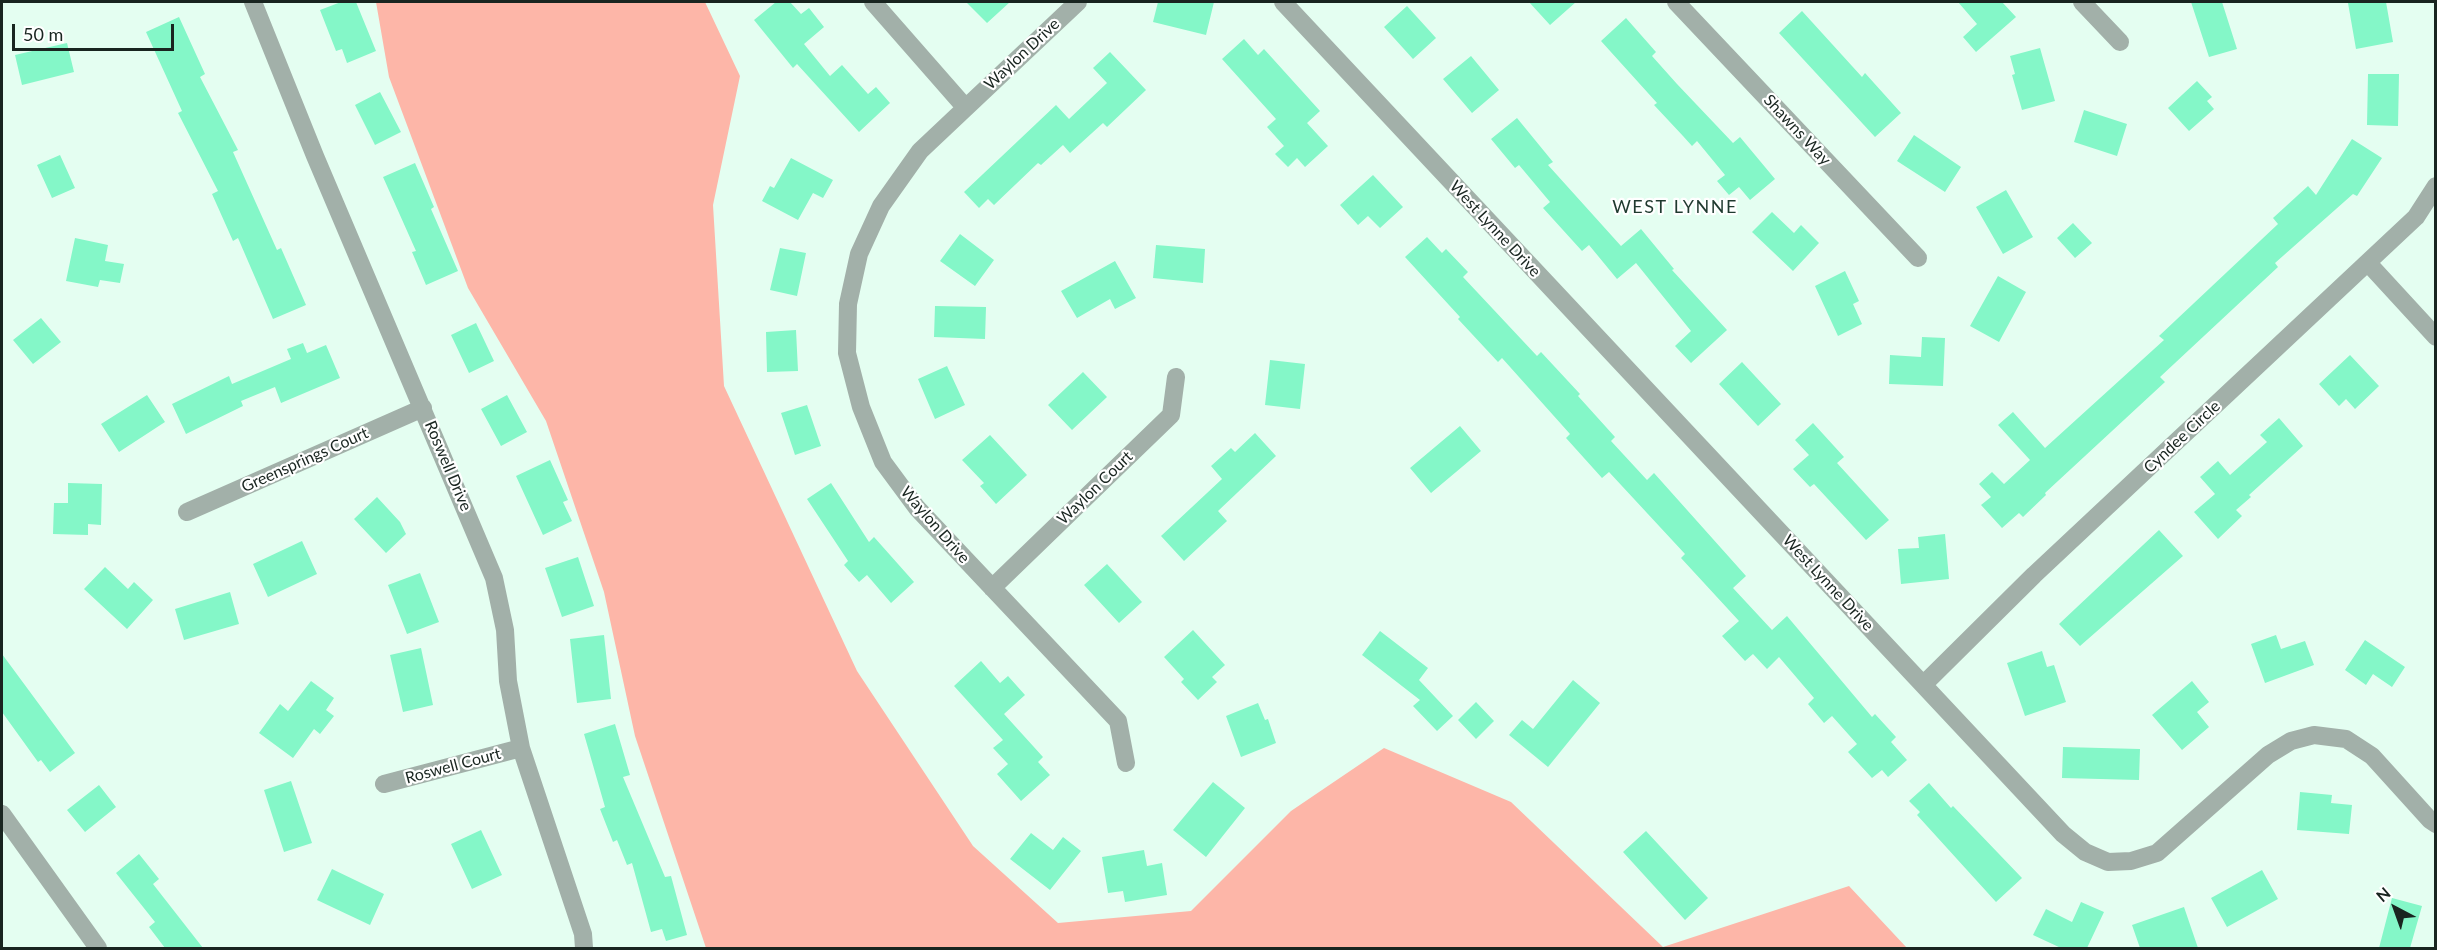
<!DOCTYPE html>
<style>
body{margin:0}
#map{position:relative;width:2437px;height:950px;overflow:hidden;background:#e4fef1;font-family:Lato,sans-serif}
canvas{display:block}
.frame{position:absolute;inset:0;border:3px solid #192520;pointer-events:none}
.north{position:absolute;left:2365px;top:878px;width:60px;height:60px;-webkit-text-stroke:4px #fff;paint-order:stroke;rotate:319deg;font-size:16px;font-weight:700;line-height:24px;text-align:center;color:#192520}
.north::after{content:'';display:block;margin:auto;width:21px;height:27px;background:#192520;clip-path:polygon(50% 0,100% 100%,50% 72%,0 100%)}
.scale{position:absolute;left:12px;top:24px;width:162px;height:27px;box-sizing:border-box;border:3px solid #192520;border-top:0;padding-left:8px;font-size:18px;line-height:21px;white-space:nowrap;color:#192520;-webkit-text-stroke:4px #fff;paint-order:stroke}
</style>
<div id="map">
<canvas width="2437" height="950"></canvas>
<div class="frame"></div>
<div class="north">N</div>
<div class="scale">50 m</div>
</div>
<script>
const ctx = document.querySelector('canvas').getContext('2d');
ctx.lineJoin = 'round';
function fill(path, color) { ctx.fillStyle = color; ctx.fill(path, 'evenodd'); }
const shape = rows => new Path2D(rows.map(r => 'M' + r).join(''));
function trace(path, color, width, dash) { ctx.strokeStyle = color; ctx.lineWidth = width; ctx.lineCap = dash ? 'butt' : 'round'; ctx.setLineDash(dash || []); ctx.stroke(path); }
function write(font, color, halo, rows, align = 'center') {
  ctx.font = font + ' Lato,sans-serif'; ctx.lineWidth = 4.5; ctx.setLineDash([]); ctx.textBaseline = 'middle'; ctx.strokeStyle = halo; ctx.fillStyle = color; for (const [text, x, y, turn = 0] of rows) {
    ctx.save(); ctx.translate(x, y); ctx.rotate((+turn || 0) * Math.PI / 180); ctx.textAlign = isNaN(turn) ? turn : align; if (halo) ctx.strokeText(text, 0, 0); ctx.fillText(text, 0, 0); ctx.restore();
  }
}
const green = shape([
 [376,2,705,2,740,76,713,205,724,386,857,671,973,846,1058,923,1191,911,1291,811,1384,748,1511,802,1663,947,1849,886,1907,948,706,948,635,736,604,592,546,421,468,288,389,77]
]);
const building = shape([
 [341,2,356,2,376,51,347,63,342,49,336,51,320,10],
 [776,2,790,2,801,14,809,8,824,27,804,44,830,76,842,65,868,94,876,87,890,103,859,132,797,64,793,68,754,20],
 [966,2,1010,2,987,23],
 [1158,2,1214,2,1206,35,1153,22],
 [1529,2,1576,2,1550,25],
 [1958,2,2002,2,2016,17,1976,52,1963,37,1977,24],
 [2191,2,2222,2,2237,49,2209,57],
 [2357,2,2386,2,2393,42,2356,49,2348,3],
 [1407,6,1436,38,1413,59,1384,27],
 [1802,11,1862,77,1865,73,1901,113,1875,137,1779,33],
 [179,17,205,74,200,77,238,150,233,152,277,250,281,248,306,305,273,319,238,238,233,241,212,194,218,191,178,113,182,111,146,32],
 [1626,18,1656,52,1652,56,1677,84,1733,143,1740,137,1775,179,1750,200,1739,187,1729,195,1717,181,1725,175,1697,141,1692,146,1683,136,1654,105,1657,103,1601,41],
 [1244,39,1258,55,1264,49,1320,111,1307,123,1328,146,1305,167,1297,158,1288,167,1275,154,1284,146,1267,127,1276,119,1222,59],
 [67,43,74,72,22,85,15,55],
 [2040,48,2055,101,2022,110,2012,75,2015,74,2010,56],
 [1110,52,1146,90,1107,127,1103,123,1070,153,1063,145,1041,165,1038,163,994,205,988,199,979,208,964,192,1056,105,1069,119,1107,83,1093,68],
 [1471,56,1499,90,1472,113,1443,79],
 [2368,74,2399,74,2398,126,2367,125],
 [2197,81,2212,97,2207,101,2214,109,2189,131,2168,108],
 [380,92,401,132,375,145,355,105],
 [2084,110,2127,124,2117,156,2074,142],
 [1517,118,1553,162,1548,165,1621,246,1641,229,1674,269,1672,270,1727,330,1691,363,1675,346,1691,331,1636,263,1617,279,1589,245,1582,251,1543,208,1550,202,1519,165,1515,168,1491,139],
 [1914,135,1961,167,1945,192,1897,161],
 [2352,139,2382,158,2357,196,2353,194,2275,263,2278,267,2160,377,2165,382,2045,493,2046,495,2023,517,2019,513,2002,528,1981,505,1991,497,1979,484,1992,472,2004,484,2030,460,1998,425,2013,412,2045,448,2164,340,2159,336,2278,224,2273,218,2308,186,2316,195],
 [60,155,75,188,52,198,37,165],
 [791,158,833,180,823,198,813,193,798,220,762,201,770,186,774,188],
 [415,163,434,207,431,209,458,271,426,285,412,252,416,251,383,177],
 [1373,175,1403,207,1380,228,1368,216,1358,225,1340,205],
 [2006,190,2033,237,2003,254,1976,207],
 [1772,212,1794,233,1801,225,1819,243,1793,271,1752,232],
 [2073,223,2092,243,2075,258,2057,238],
 [960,234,994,260,975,286,940,261],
 [1427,237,1442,253,1446,249,1468,272,1463,277,1537,356,1541,352,1580,394,1578,396,1615,437,1611,441,1647,480,1654,473,1746,576,1733,588,1772,630,1787,616,1872,717,1875,714,1896,737,1891,742,1907,760,1888,777,1882,770,1872,778,1848,752,1857,744,1832,716,1824,723,1808,704,1814,698,1779,657,1767,669,1753,654,1745,661,1722,636,1739,621,1681,558,1685,554,1609,472,1602,478,1566,438,1570,434,1502,358,1498,362,1458,319,1460,317,1405,257],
 [75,238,108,245,105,261,124,264,120,283,100,280,98,287,66,281],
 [1156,245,1205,249,1203,283,1153,278],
 [780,248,806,253,797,296,770,290],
 [1115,261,1136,298,1115,309,1110,299,1077,318,1061,291],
 [1845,271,1859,301,1853,304,1862,324,1838,336,1815,286],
 [1998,276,2026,292,1999,342,1970,326],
 [935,306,986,307,985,339,934,337],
 [41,318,61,342,33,364,13,340],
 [476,323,494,361,469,373,451,335],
 [796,330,798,371,767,372,766,332],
 [1922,337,1945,338,1943,386,1889,384,1890,355,1921,357],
 [303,343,307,353,326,345,340,378,281,403,275,387,241,401,243,406,186,434,172,404,229,376,232,384,291,359,287,349],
 [2350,355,2379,386,2355,409,2346,399,2339,406,2319,384],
 [1270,360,1305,364,1300,409,1265,405],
 [1742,362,1781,404,1758,426,1719,384],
 [947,366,965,405,935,419,918,379],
 [1083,372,1107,397,1072,430,1048,405],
 [147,395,165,422,119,452,101,424],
 [507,395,527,432,501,446,481,409],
 [807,405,821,446,795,455,781,413],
 [2279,418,2303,446,2249,495,2251,497,2236,510,2242,516,2218,539,2194,512,2215,494,2200,477,2218,461,2230,475,2267,442,2260,435],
 [1813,423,1844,457,1837,463,1889,520,1866,540,1814,484,1810,487,1793,469,1809,455,1795,440],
 [1460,426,1481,451,1431,493,1410,468],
 [1255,433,1276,456,1218,511,1227,521,1184,561,1161,536,1222,479,1211,466,1231,448,1235,452],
 [990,435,1027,475,996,504,980,486,984,483,962,460],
 [550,460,568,500,563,502,572,521,543,535,516,476],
 [68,483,102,484,101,525,88,524,88,535,53,534,54,503,68,503],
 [831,483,869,542,874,537,914,582,891,603,867,575,859,582,844,565,848,561,807,499],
 [377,497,400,522,406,534,386,553,354,519],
 [2159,530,2183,556,2080,646,2059,624],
 [1945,534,1949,579,1901,584,1898,549,1919,548,1918,537],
 [302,541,317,574,268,597,253,564],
 [578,557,594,606,562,617,545,568],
 [1107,564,1142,602,1119,623,1084,585],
 [105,567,128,589,134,582,153,600,127,629,84,589],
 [420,573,439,622,407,634,388,585],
 [230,592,239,624,184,640,175,609],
 [1193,630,1225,665,1212,677,1217,682,1198,700,1181,682,1184,679,1164,657],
 [1380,631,1428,668,1419,680,1453,716,1437,731,1413,706,1420,700,1362,655],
 [604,635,611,699,577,703,570,639],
 [2276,635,2281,649,2305,641,2314,665,2265,683,2251,644],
 [2365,640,2405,667,2392,687,2373,674,2366,685,2345,670],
 [421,648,433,705,403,712,390,655],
 [2042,651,2047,667,2054,665,2066,702,2025,716,2007,663],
 [2,654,75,753,50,772,41,760,38,762,2,712],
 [981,661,1000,683,1008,676,1025,695,1004,714,1043,757,1038,762,1050,775,1021,801,997,774,1008,764,993,748,1003,740,954,686],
 [1573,680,1600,703,1548,767,1509,735,1522,720,1533,729],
 [311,681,334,698,326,710,334,716,320,734,314,729,293,758,259,733,280,704,288,711],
 [2192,681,2209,702,2197,712,2209,727,2182,750,2152,715],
 [1476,702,1494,721,1476,739,1458,720],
 [1258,703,1265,720,1268,719,1276,743,1241,757,1226,716],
 [615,724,630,775,623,777,665,877,671,876,687,935,666,941,662,929,651,932,632,863,627,865,617,840,613,842,600,809,605,807,584,734],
 [2063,747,2140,749,2139,780,2062,778],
 [291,781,312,843,284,852,264,790],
 [1213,782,1245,808,1206,857,1173,830],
 [1929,783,1951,808,1953,806,2022,878,1996,902,1917,815,1920,812,1909,801],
 [99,785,116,807,85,832,67,810],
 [2300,792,2332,795,2331,803,2352,805,2349,834,2297,830],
 [481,830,502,875,472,889,451,844],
 [1646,831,1708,898,1685,920,1623,852],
 [1031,833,1053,850,1063,837,1081,851,1050,890,1010,859],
 [1144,850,1147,866,1162,863,1167,895,1125,902,1123,891,1108,893,1102,857],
 [139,854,159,879,153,884,203,948,165,948,149,927,155,922,116,873],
 [332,869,384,894,370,925,317,900],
 [2262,870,2278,899,2227,927,2211,898],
 [2392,898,2422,906,2410,948,2379,948],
 [2081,902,2104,912,2087,948,2061,948,2033,935,2046,909,2072,922],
 [2184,907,2198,948,2140,948,2132,925]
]);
const minor = shape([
 [253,2,315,156,494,578,505,630,508,681,521,748,583,934,584,948],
 [873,2,965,107],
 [1078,2,920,151,881,206,859,254,848,304,847,353,861,407,883,462,917,508,1118,721,1126,763],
 [1283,2,2063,834,2085,852,2108,862,2131,861,2157,853,2268,755,2291,741,2314,735,2346,739,2372,756,2430,820,2436,824],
 [1676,2,1918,258],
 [2082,2,2120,42],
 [2368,263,2436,337],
 [187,512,423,408],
 [992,588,1171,415,1176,377],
 [1924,684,2034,575,2416,217,2436,186],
 [384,784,521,748],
 [2,814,98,948]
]);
const streetNames = [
 ["Waylon Drive",1022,54,-43],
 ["Shawns Way",1797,130,47],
 ["West Lynne Drive",1495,229,47],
 ["Cyndee Circle",2182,437,-43],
 ["Greensprings Court",305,460,-24],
 ["Roswell Drive",448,466,67],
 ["Waylon Court",1095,488,-44],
 ["Waylon Drive",935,525,49],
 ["West Lynne Drive",1828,583,47],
 ["Roswell Court",453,766,-15]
];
const neighbourhoodNames = [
 ["WEST LYNNE",1675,207]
];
fill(green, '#fdb6a8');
fill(building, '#84f7c8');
trace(minor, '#a2b0a9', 18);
write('16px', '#192520', '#fff', streetNames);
ctx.letterSpacing = '1.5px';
write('18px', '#1f3a2f', '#fff', neighbourhoodNames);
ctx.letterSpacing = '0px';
</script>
